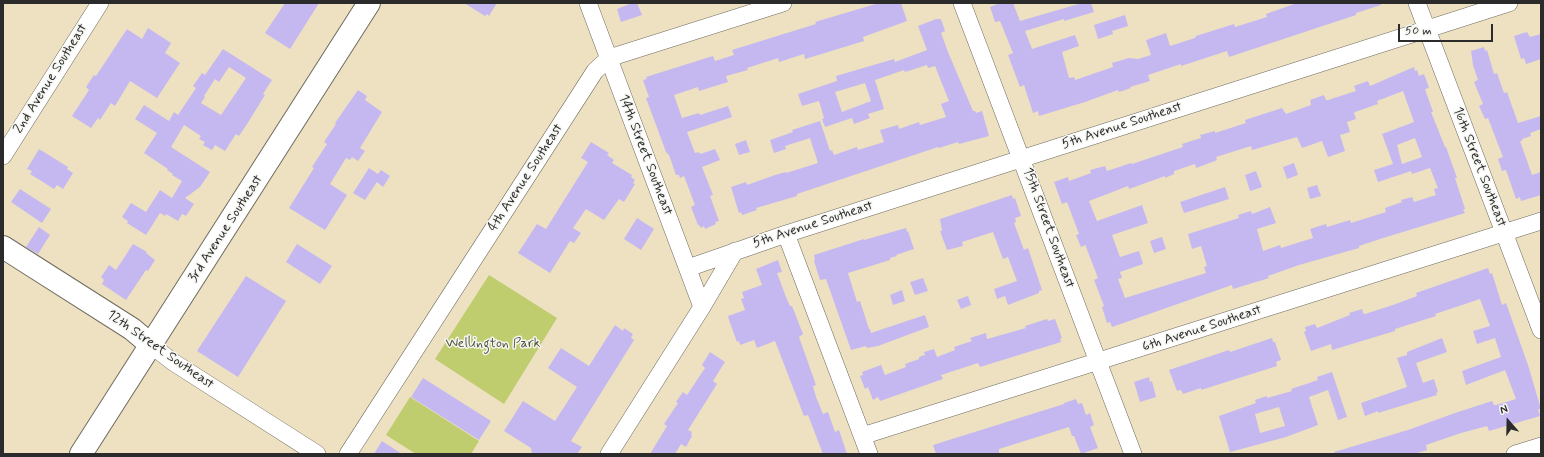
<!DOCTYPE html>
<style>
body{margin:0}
#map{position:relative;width:1544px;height:457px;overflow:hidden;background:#ede1c1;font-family:Mynerve,sans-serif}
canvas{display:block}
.frame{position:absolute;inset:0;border:4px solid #2b2b2b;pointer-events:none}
.north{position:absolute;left:1488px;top:401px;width:40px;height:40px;-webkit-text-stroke:3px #f6f6f2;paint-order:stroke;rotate:340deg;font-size:11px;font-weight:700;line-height:16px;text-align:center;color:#2b2b2b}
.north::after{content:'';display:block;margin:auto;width:14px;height:18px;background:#2b2b2b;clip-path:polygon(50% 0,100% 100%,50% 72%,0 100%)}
.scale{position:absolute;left:1398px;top:24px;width:95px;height:18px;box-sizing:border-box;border:2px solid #2b2b2b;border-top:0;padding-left:5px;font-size:12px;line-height:14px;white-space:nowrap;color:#2b2b2b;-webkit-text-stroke:3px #f6f6f2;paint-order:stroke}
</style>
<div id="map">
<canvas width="1544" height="457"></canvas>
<div class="frame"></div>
<div class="north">N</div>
<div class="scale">50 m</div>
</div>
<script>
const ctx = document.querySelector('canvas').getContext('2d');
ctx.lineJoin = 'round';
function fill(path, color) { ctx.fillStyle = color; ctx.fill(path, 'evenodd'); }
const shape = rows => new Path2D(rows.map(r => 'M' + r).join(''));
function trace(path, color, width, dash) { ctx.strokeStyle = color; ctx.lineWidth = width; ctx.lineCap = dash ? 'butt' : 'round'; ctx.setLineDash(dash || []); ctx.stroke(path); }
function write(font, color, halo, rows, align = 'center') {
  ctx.font = font + ' Mynerve,sans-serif'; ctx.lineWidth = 3; ctx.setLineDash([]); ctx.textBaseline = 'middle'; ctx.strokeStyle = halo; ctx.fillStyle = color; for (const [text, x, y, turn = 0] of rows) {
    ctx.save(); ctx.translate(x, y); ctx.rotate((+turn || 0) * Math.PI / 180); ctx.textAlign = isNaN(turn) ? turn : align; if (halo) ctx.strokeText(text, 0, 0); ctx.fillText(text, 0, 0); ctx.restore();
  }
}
const green = shape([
 [489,275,557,318,504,404,435,359],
 [410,397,479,441,471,454,416,454,386,435]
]);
const building = shape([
 [285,3,319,3,290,49,265,33],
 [464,3,497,3,489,16,487,14,485,16],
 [632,3,637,3,642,15,621,22,617,9],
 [879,3,901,3,907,21,863,37,864,41,805,59,804,54,779,62,778,58,747,68,748,70,726,76,728,82,699,91,698,87,674,95,682,118,699,113,700,115,728,106,732,117,687,132,695,153,699,152,700,154,715,149,720,160,702,167,713,195,710,196,719,221,715,222,716,224,705,229,704,226,701,228,699,225,698,225,691,207,695,205,684,176,680,178,679,175,676,175,669,155,666,152,646,98,649,97,643,80,647,79,646,77,713,56,715,61,734,55,732,50,816,24,815,22],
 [1000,3,1013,3,1020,21,1082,3,1091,3,1094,12,1064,21,1064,19,1025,31,1032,49,1075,35,1079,46,1062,52,1069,78,1074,77,1075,80,1113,67,1112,63,1129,58,1138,59,1151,55,1146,40,1166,33,1170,46,1195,38,1196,36,1234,24,1235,27,1267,17,1266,14,1297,3,1381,3,1381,5,1356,13,1356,15,1229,57,1227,51,1181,66,1181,64,1148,75,1150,81,1130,87,1131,88,1119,92,1118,90,1085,102,1039,116,1038,111,1033,113,1024,85,1020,87,1008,55,1013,53,1000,21,995,22,990,7],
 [1125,15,1128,26,1112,31,1113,34,1098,39,1094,25],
 [936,19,941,19,945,31,941,33,948,52,973,111,975,111,976,113,982,111,989,136,959,144,958,142,939,148,938,147,797,194,797,196,756,208,757,210,742,215,741,212,739,213,731,187,746,182,747,185,775,175,786,172,786,173,818,163,810,138,785,146,786,149,774,153,770,140,793,132,792,130,820,121,830,151,832,150,834,155,857,147,858,150,884,142,880,130,898,125,899,129,919,122,920,125,946,117,941,104,949,101,935,66,928,68,927,65,905,72,904,70,875,80,884,109,868,114,870,118,854,124,852,118,825,127,822,119,824,118,819,101,802,106,798,94,837,81,836,76,894,59,895,62,927,50,918,26],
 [865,83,871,101,842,112,835,92],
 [148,28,171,43,165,53,180,63,157,98,130,81,115,106,111,103,100,120,98,118,91,128,72,116,89,90,86,87,94,75,96,76,127,29,142,39],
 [1527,32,1530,37,1541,34,1541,59,1526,64,1524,58,1521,59,1514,36],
 [1484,47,1485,51,1487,50,1494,74,1497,73,1504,93,1507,92,1518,123,1541,116,1541,129,1530,133,1531,136,1522,139,1522,141,1520,141,1532,175,1541,172,1541,195,1521,201,1520,197,1516,199,1506,170,1502,171,1498,159,1503,157,1488,118,1485,119,1479,106,1483,104,1474,82,1478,80,1473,65,1471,51],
 [223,49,272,80,263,94,265,95,249,121,239,136,236,134,225,151,215,145,212,150,203,145,205,142,199,139,201,136,184,125,171,147,210,172,200,187,185,198,194,204,186,216,182,214,178,221,166,214,165,216,160,213,146,235,127,223,128,221,122,217,131,203,146,212,160,190,172,198,182,181,172,175,173,174,167,170,168,169,144,153,157,133,135,119,144,105,169,121,174,112,178,115,196,88,193,86,202,73,205,75],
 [229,67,246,78,221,115,201,103,205,97,204,96,215,79,219,82],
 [1414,67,1415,71,1417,70,1419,76,1424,74,1429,88,1425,89,1433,112,1431,112,1445,147,1446,147,1457,178,1455,178,1465,209,1463,210,1465,213,1380,239,1359,246,1359,248,1299,265,1268,276,1269,278,1233,289,1232,285,1112,327,1110,322,1107,323,1102,307,1104,306,1094,280,1098,278,1086,247,1086,245,1081,247,1076,235,1079,234,1067,202,1062,204,1054,182,1068,177,1069,181,1091,173,1090,170,1105,166,1107,171,1131,163,1132,164,1183,147,1182,144,1201,138,1200,135,1215,131,1215,133,1246,123,1245,120,1282,108,1286,114,1311,105,1310,100,1324,95,1326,100,1328,100,1356,91,1354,86,1368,81,1370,86],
 [1403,91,1414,122,1382,134,1393,164,1374,170,1378,182,1411,171,1412,174,1430,168,1438,188,1434,189,1436,195,1414,202,1412,197,1401,200,1402,202,1385,208,1386,212,1351,223,1350,220,1327,227,1326,224,1310,229,1313,238,1281,248,1280,245,1263,251,1257,229,1276,223,1270,207,1252,214,1251,211,1238,215,1239,218,1188,234,1192,249,1201,246,1207,266,1204,267,1206,273,1125,298,1118,279,1122,278,1120,272,1143,264,1139,251,1120,257,1112,235,1148,223,1142,205,1097,221,1089,201,1128,186,1129,189,1165,176,1165,178,1174,174,1174,171,1195,164,1196,168,1215,161,1217,160,1216,157,1251,146,1252,150,1297,137,1302,148,1322,141,1328,157,1345,151,1340,135,1350,132,1347,122,1356,119,1354,113,1355,112,1378,104,1377,101],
 [1415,138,1422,157,1402,164,1397,145],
 [358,90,367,96,365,100,382,112,360,148,365,151,358,161,352,157,350,160,346,158,330,184,347,195,325,230,289,208,314,168,312,167,327,144,324,142,336,124,335,123],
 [746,140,750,152,739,155,735,144],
 [591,142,609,153,607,155,614,160,612,163,632,175,631,177,635,180,633,183,635,184,624,202,619,199,604,220,586,209,573,228,581,233,574,243,570,241,550,273,518,253,537,224,546,229,588,162,581,158],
 [39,149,68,167,67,169,73,173,63,189,57,185,54,189,30,174,32,171,27,169],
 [1294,163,1298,175,1287,179,1283,167],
 [369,168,378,174,381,170,390,176,383,187,377,182,365,200,353,193],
 [1256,171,1262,187,1250,191,1245,175],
 [1317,185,1321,196,1310,199,1307,188],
 [1225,187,1229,199,1184,213,1180,202],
 [20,189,51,209,42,223,11,202],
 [1012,195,1013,199,1015,198,1021,216,1015,218,1016,222,1014,223,1024,250,1028,248,1042,290,1039,291,1039,293,1008,305,1005,296,997,299,994,289,1017,281,1008,257,1003,259,993,232,962,242,963,246,947,250,940,231,942,231,940,219],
 [637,218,654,229,641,250,624,239],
 [39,227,50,235,38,254,26,247],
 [906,228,907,232,908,231,914,249,896,255,897,256,890,258,890,260,848,273,857,302,860,301,869,329,870,329,871,333,925,315,929,327,878,346,867,348,866,346,851,350,826,279,820,280,814,261,815,260,814,255,864,239,864,240],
 [1162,237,1166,249,1154,253,1150,241],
 [133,244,147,252,146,253,155,260,148,271,146,270,126,300,102,284,104,280,101,277,109,265,116,270],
 [297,244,332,266,320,284,286,262],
 [778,260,782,272,777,273,786,297,790,306,792,306,803,334,799,337,816,385,813,386,816,397,823,414,828,412,835,432,839,430,847,454,823,454,808,415,804,416,775,341,757,348,754,340,740,345,739,341,737,342,729,320,728,316,745,310,741,299,744,298,742,292,762,285,756,269],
 [1488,268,1490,274,1492,273,1502,305,1506,303,1528,365,1541,409,1538,409,1540,416,1489,431,1487,426,1461,433,1426,445,1427,450,1414,454,1335,454,1334,452,1408,430,1455,413,1492,401,1494,405,1496,405,1516,399,1505,370,1466,385,1462,371,1501,357,1495,338,1477,344,1473,331,1490,326,1480,299,1435,314,1436,316,1395,329,1395,331,1332,350,1331,344,1311,351,1304,332,1306,331,1305,327,1315,324,1317,328,1350,315,1349,313,1362,309,1363,313,1365,314,1393,305,1417,296,1416,293],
 [246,276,286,301,238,377,197,351],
 [923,278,928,291,915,295,910,282],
 [902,290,905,301,893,305,890,295],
 [968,296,971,305,961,309,957,300],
 [1047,319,1048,321,1055,319,1062,338,1060,339,1061,342,980,367,978,363,941,375,943,379,880,401,878,397,873,400,868,387,865,389,860,376,863,375,862,372,881,365,885,375,906,367,905,364,919,359,919,357,925,355,924,352,934,349,937,357,955,350,954,347,972,341,970,338,986,333,987,339,1026,328,1025,326],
 [615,325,623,331,624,328,633,334,631,338,634,340,571,441,582,447,577,454,532,454,531,448,504,431,523,401,555,421,577,387,548,368,561,348,589,366],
 [1272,338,1273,342,1275,342,1281,360,1276,362,1277,366,1201,390,1201,388,1183,394,1181,390,1177,391,1169,370,1229,350,1230,352],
 [1442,338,1447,352,1416,363,1423,383,1434,379,1438,392,1436,393,1437,395,1378,413,1378,411,1365,416,1361,403,1407,387,1397,358,1407,355,1407,352],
 [710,352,725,362,713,381,717,384,688,430,692,432,691,434,692,436,686,447,681,444,675,454,650,454,667,426,664,424,678,403,676,402,683,392,687,395,705,368,702,365],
 [1332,372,1347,417,1338,420,1328,390,1309,397,1318,425,1286,437,1230,452,1219,416,1256,403,1255,400,1267,396,1267,398,1292,391,1291,389,1318,380,1317,377],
 [1279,407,1285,426,1260,433,1255,414],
 [1149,377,1150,382,1152,381,1156,397,1140,402,1134,382],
 [423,378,491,421,479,440,411,397],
 [1076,399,1078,404,1082,403,1086,415,1090,413,1094,425,1090,427,1098,448,1081,454,1074,436,1072,436,1069,427,999,449,999,454,936,454,933,445,1064,404,1064,403],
 [382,441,402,454,374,454]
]);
const minor = shape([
 [588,3,702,307],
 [962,3,1133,454],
 [1417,3,1541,330],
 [3,156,100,3],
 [786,234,869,454],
 [688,268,786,234,1509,3],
 [151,345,173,362,317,454],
 [862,436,1541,221],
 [348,454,595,71,609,58,783,3],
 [609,454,702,307,735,251],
 [1515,454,1541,446]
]);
const major = shape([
 [3,247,132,329,151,345],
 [81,454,369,3]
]);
const streetNames = [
 ["2nd Avenue Southeast",51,79,-58],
 ["5th Avenue Southeast",1122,126,-18],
 ["14th Street Southeast",645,155,69],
 ["16th Street Southeast",1479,167,69],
 ["4th Avenue Southeast",526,178,-57],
 ["5th Avenue Southeast",813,225,-18],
 ["15th Street Southeast",1048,228,70],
 ["3rd Avenue Southeast",226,229,-57],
 ["6th Avenue Southeast",1202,329,-18],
 ["12th Street Southeast",160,350,35]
];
const parkNames = [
 ["Wellington Park",493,344]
];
fill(green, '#bfcd6f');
fill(building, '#c5b8f0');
trace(minor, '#6f6b60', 18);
trace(major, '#6f6b60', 24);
trace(minor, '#fff', 17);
trace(major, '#fff', 22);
write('14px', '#2b2b2b', '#f6f6f2', streetNames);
write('14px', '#50543c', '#f6f6f2', parkNames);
</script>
